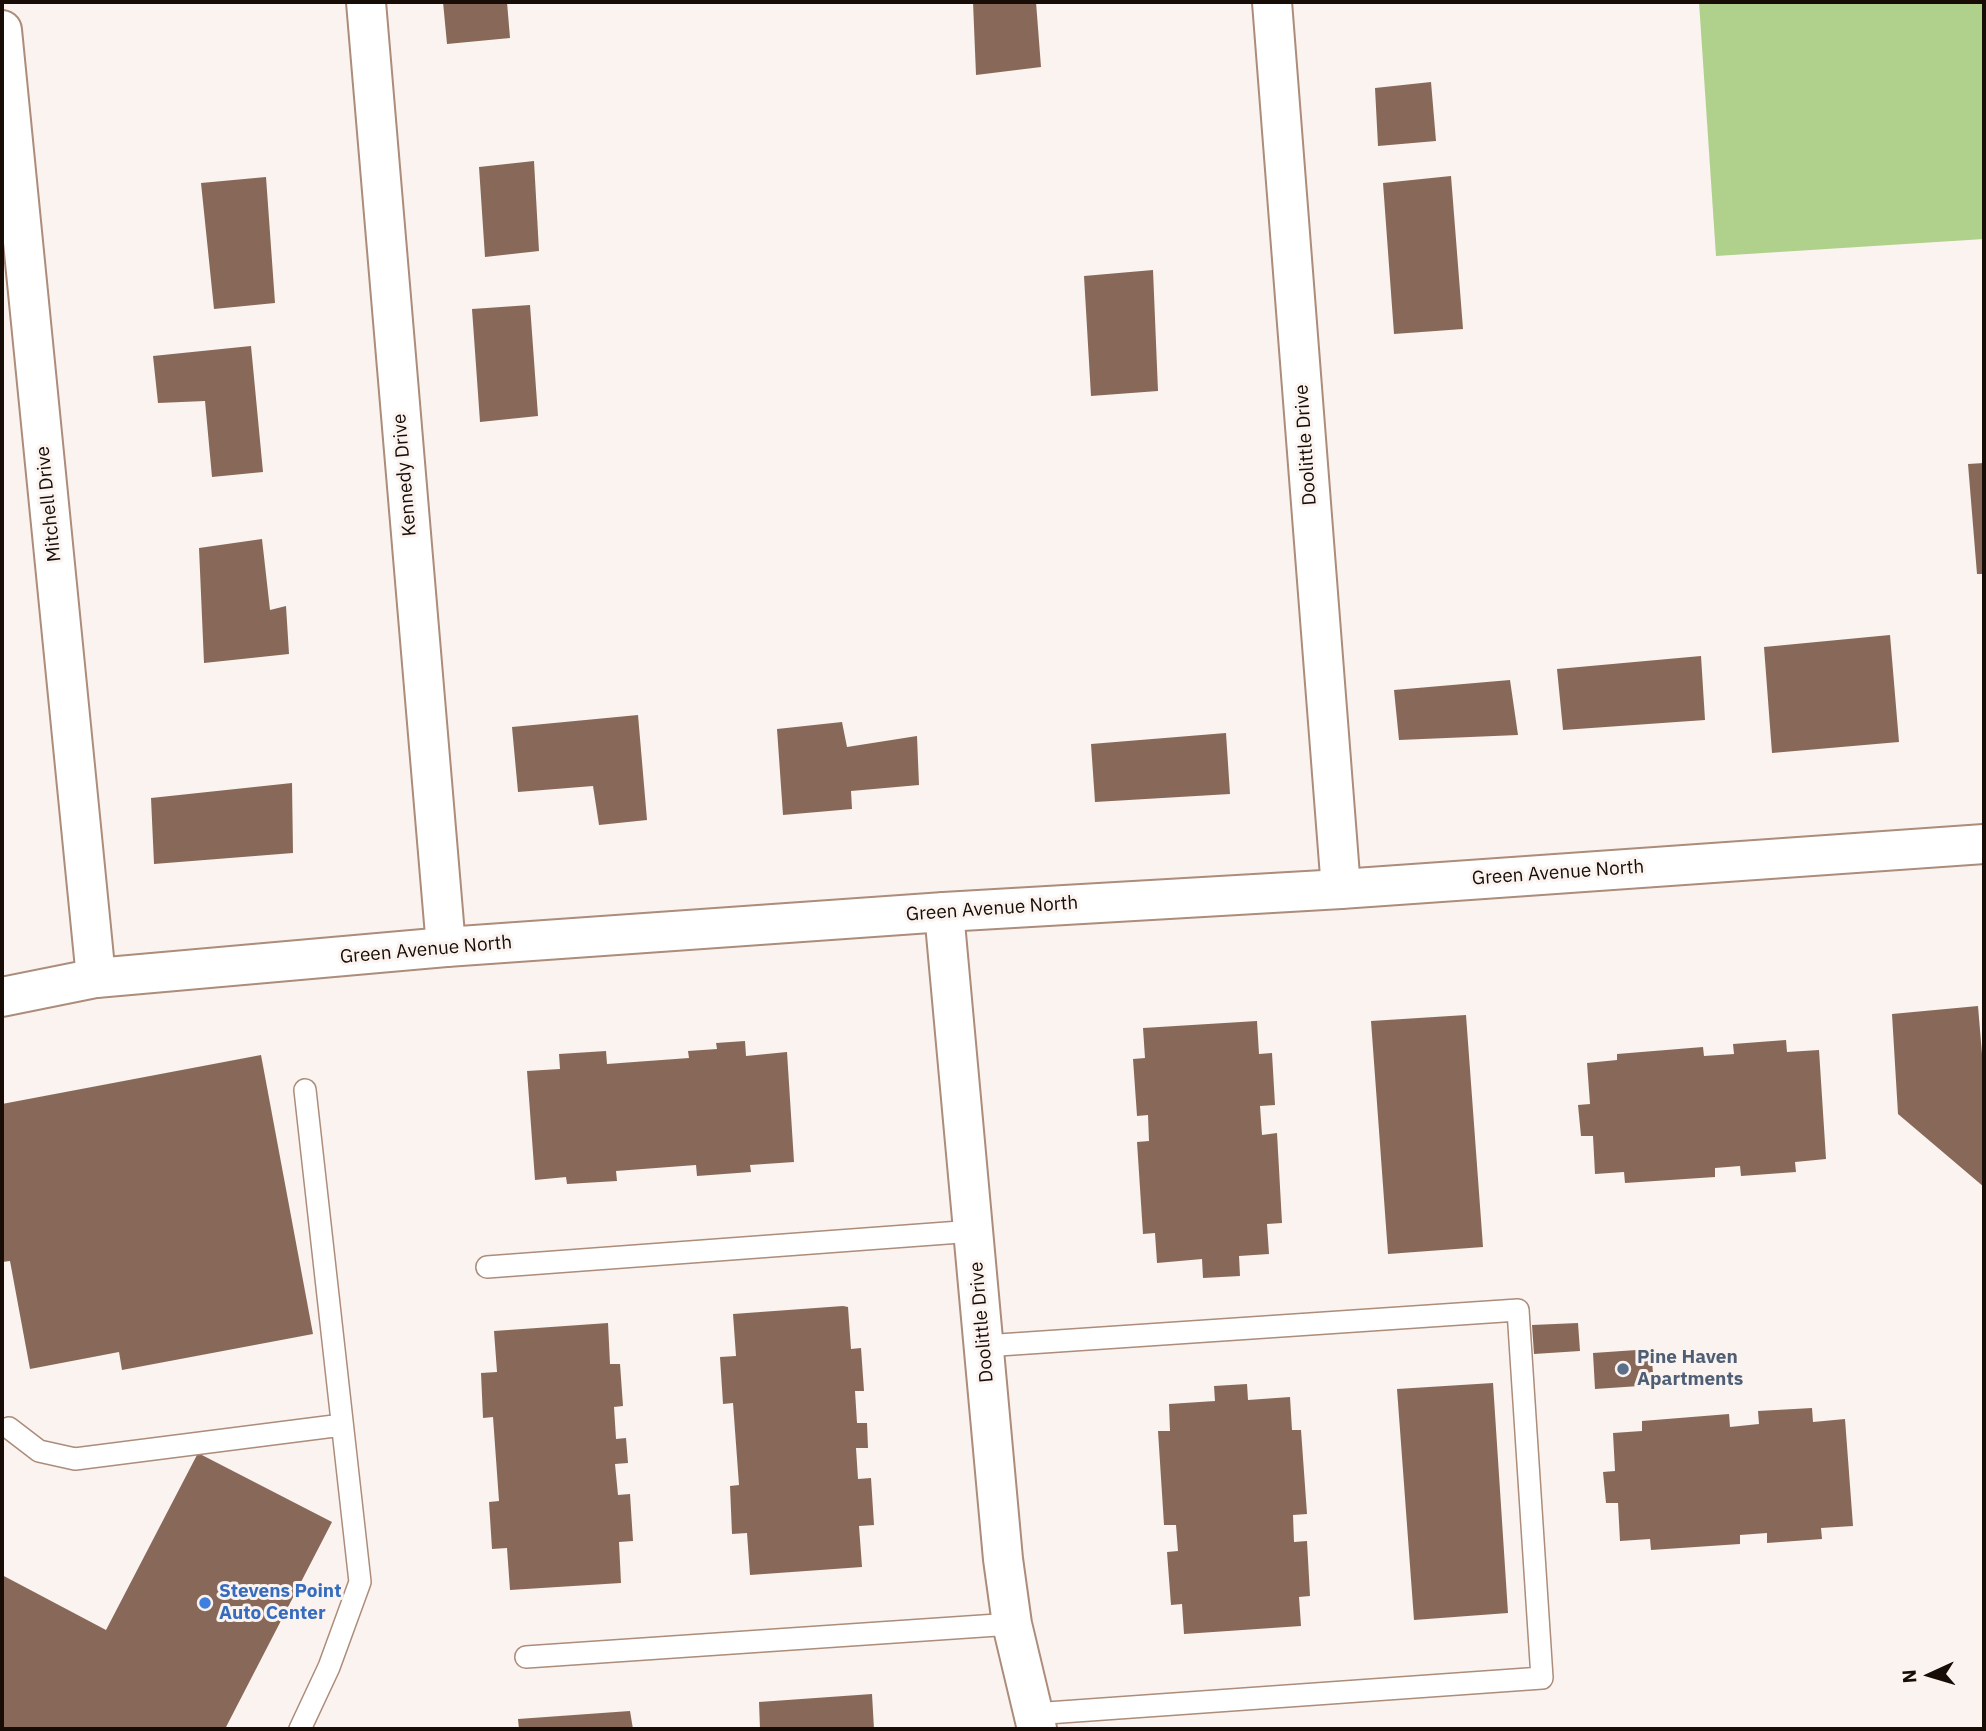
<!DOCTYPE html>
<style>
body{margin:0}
#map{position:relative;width:1986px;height:1731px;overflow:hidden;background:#faf3ef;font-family:"IBM Plex Sans",sans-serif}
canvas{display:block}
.frame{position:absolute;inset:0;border:4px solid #180c06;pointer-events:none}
.north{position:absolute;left:1895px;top:1640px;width:70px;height:70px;-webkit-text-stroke:5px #faf3ef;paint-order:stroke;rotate:266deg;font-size:19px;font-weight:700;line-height:28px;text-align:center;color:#180c06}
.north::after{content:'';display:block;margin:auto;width:24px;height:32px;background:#180c06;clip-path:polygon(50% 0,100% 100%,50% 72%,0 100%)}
</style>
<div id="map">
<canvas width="1986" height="1731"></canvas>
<div class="frame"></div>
<div class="north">N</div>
</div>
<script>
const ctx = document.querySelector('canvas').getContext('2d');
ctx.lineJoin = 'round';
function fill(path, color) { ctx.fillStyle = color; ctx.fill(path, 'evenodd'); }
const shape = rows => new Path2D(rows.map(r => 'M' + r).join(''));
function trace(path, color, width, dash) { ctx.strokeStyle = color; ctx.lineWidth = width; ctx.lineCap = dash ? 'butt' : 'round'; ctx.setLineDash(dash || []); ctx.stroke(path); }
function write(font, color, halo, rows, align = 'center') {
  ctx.font = font + ' "IBM Plex Sans",sans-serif'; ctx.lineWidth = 6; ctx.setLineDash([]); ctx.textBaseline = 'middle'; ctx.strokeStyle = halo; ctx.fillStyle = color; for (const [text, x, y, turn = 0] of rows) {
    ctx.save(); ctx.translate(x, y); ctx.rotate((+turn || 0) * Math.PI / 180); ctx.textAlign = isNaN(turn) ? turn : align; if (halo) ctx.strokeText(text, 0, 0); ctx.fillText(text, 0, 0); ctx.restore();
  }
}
const green = shape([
 [1699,2,1984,2,1984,239,1716,256]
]);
const building = shape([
 [443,2,507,2,510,38,447,44],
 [973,2,1036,2,1041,67,976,75],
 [1431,82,1436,141,1378,146,1375,88],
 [534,161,539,251,485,257,479,167],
 [1451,176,1463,329,1394,334,1383,183],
 [266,177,275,303,214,309,201,183],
 [1153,270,1158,391,1091,396,1084,276],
 [530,305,538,416,480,422,472,309],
 [251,346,263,472,212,477,205,401,158,403,153,356],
 [1984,463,1984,574,1977,574,1968,464],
 [262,539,270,610,286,606,289,654,204,663,199,548],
 [1890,635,1899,742,1772,753,1764,647],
 [1701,656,1705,720,1563,730,1557,669],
 [1510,680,1518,735,1399,740,1394,690],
 [638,715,647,820,599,825,593,786,518,792,512,727],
 [842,722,847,747,917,736,919,785,851,791,852,809,783,815,777,729],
 [1226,733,1230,794,1095,802,1091,744],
 [292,783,293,853,154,864,151,798],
 [1978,1006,1984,1078,1984,1187,1898,1114,1892,1014],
 [1466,1015,1483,1247,1388,1254,1371,1021],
 [1257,1021,1259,1054,1272,1053,1275,1105,1260,1106,1262,1135,1277,1133,1282,1223,1267,1224,1269,1254,1239,1256,1240,1276,1203,1278,1202,1259,1157,1263,1155,1233,1143,1234,1137,1142,1149,1141,1148,1115,1137,1116,1133,1059,1145,1058,1143,1028],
 [1786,1040,1787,1052,1819,1050,1826,1159,1795,1162,1796,1172,1741,1176,1740,1166,1715,1168,1715,1177,1625,1183,1624,1172,1595,1174,1593,1136,1581,1136,1578,1105,1590,1104,1587,1063,1617,1060,1617,1054,1703,1047,1704,1056,1734,1054,1733,1044],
 [745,1041,746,1056,787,1052,794,1162,750,1165,751,1172,697,1176,696,1165,616,1171,617,1181,567,1184,566,1177,535,1180,527,1071,560,1069,559,1054,606,1051,607,1064,689,1058,688,1051,717,1049,716,1043],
 [261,1055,313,1334,122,1370,119,1352,30,1369,10,1261,2,1262,2,1104],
 [843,1306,848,1307,851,1349,861,1348,864,1391,855,1391,857,1423,867,1423,868,1448,856,1448,858,1479,871,1478,874,1525,859,1526,862,1567,750,1575,747,1533,732,1534,730,1486,739,1485,733,1403,723,1404,720,1357,736,1356,733,1314],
 [608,1323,610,1364,620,1364,623,1406,614,1407,616,1439,626,1438,628,1463,615,1464,618,1495,630,1494,633,1541,619,1542,621,1583,510,1590,507,1548,492,1549,489,1502,499,1501,493,1417,483,1418,481,1373,497,1372,494,1331],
 [1578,1323,1580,1351,1534,1354,1532,1325],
 [1651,1349,1654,1385,1595,1389,1593,1353],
 [1493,1383,1508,1613,1414,1620,1397,1389],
 [1247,1384,1248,1400,1290,1397,1292,1430,1301,1430,1307,1514,1293,1515,1294,1542,1307,1541,1310,1596,1299,1597,1301,1626,1184,1634,1182,1604,1171,1605,1167,1552,1178,1551,1176,1525,1164,1525,1158,1431,1170,1431,1169,1404,1215,1401,1214,1386],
 [1812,1408,1813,1422,1845,1419,1853,1526,1821,1528,1822,1539,1767,1543,1767,1533,1740,1535,1740,1544,1651,1550,1650,1539,1620,1541,1618,1503,1606,1503,1603,1472,1615,1471,1613,1433,1642,1431,1642,1421,1729,1414,1730,1427,1759,1424,1758,1411],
 [198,1453,332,1522,225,1729,2,1729,2,1575,106,1630],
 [872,1694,874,1729,760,1729,759,1702],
 [630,1711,633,1729,519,1729,518,1719]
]);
const lane = shape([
 [487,1267,974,1231],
 [984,1346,1518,1310,1542,1678,1033,1714],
 [9,1428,39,1451,75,1459,342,1425],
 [526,1657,1012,1624],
 [300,1729,329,1667,360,1582,305,1090]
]);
const street = shape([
 [366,2,446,947],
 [1272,2,1341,889],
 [2,30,96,978],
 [944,912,1003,1559,1012,1624,1037,1729]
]);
const secondary = shape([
 [2,997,96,978,446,947,944,912,1341,889,1984,844]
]);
const markers = [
 [1623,1369,7,"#5c6f8a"],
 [205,1603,7,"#3f7fe0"]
];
const streetNames = [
 ["Doolittle Drive",1306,445,-94],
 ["Kennedy Drive",405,475,-95],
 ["Mitchell Drive",49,504,-96],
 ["Green Avenue North",1558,873,-4],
 ["Green Avenue North",992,909,-4],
 ["Green Avenue North",426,950,-5],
 ["Doolittle Drive",982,1322,-95]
];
const serviceNames = [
 ["Pine Haven",1637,1358],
 ["Apartments",1637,1380]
];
const shopNames = [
 ["Stevens Point",219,1592],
 ["Auto Center",219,1614]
];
fill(green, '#afd18b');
fill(building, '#886959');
trace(lane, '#ac8c7a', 24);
trace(street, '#ac8c7a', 42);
trace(secondary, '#ac8c7a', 42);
trace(lane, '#fff', 21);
trace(street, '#fff', 38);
trace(secondary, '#fff', 38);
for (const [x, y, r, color] of markers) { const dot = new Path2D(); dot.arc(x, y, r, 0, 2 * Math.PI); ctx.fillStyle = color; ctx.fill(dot); trace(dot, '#faf3ef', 2.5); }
write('19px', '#180c06', '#faf3ef', streetNames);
write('bold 19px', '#4e5e75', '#faf3ef', serviceNames, 'left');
write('bold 19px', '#366cbe', '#faf3ef', shopNames, 'left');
</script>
